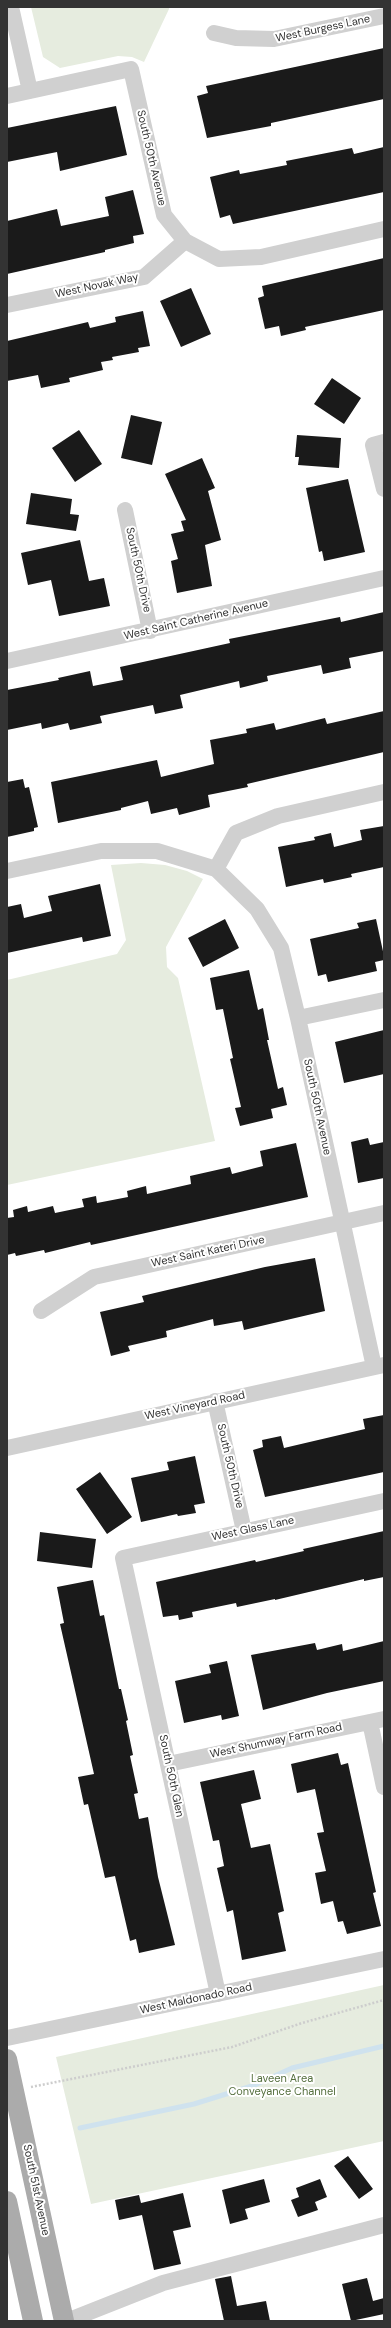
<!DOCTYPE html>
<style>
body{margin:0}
#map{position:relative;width:391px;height:2328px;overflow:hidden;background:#fff;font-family:"DM Sans",sans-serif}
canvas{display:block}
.frame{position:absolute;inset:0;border:8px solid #333;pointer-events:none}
</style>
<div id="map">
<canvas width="391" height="2328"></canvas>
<div class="frame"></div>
</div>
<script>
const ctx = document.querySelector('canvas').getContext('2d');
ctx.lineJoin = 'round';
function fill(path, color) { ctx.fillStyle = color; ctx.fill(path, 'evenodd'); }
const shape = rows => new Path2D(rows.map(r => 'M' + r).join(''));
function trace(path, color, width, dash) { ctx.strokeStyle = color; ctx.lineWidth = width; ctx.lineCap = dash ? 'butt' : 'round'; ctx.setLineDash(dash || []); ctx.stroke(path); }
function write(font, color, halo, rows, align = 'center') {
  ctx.font = font + ' "DM Sans",sans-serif'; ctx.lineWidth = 4; ctx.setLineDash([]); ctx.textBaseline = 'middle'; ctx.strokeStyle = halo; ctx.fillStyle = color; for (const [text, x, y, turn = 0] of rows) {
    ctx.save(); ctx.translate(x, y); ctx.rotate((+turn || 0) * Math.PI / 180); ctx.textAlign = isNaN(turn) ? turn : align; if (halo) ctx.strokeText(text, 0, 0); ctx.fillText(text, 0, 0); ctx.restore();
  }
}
const green = shape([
 [31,7,169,7,169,9,144,62,132,57,118,56,60,68,43,57],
 [141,863,165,865,187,871,203,879,166,947,167,967,178,978,215,1141,7,1185,7,980,117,954,126,940,111,865],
 [384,1985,384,2141,91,2204,56,2057]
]);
const stream = shape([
 [80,2128,194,2104,255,2085,292,2068,384,2046]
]);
const building = shape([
 [384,48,384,99,271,123,271,126,207,138,197,96,208,93,206,86],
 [116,106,127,155,60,171,57,152,7,162,7,128],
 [384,147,384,192,233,224,230,215,220,218,210,177,239,170,240,174,287,165,286,161,352,148,354,154],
 [133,190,144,234,133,236,134,243,105,250,105,252,7,274,7,221,57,209,61,226,109,216,105,197],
 [384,258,384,310,305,327,306,330,281,336,279,326,265,329,258,298,264,296,262,286],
 [191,288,211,334,181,347,160,301],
 [143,311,150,346,138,348,139,352,112,357,113,360,101,362,103,370,69,378,70,382,41,388,38,375,7,381,7,341,88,322,90,328,116,322,115,317],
 [332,378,361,398,344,424,314,404],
 [131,415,162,422,152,465,121,458],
 [79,430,102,464,75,482,52,448],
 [297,435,341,438,339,468,298,465,299,457,295,457],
 [202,458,215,488,208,491,221,540,205,545,212,586,177,593,171,561,178,559,171,534,184,531,181,521,186,520,165,474],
 [348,479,365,552,324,561,322,551,319,552,306,488],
 [31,493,72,499,70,514,79,515,76,531,26,524],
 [80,540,89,581,104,578,110,606,59,616,51,580,28,585,21,553],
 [384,612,384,651,349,658,351,668,323,674,321,665,267,676,268,681,240,688,239,681,180,695,183,708,155,714,153,705,100,716,102,723,70,730,68,723,42,729,41,723,7,730,7,690,59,680,58,678,90,671,93,686,123,680,120,667,230,643,229,639,340,617,341,622],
 [384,711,384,752,247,784,248,787,208,795,210,807,179,815,177,808,151,814,148,801,121,808,121,810,58,823,51,782,157,760,161,777,214,764,210,740,247,733,246,729,274,723,276,730,325,718,327,724],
 [23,779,25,788,29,787,38,827,34,828,34,831,7,837,7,782],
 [384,826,384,867,351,874,352,877,324,883,323,879,286,887,278,847,315,840,314,837,331,833,334,847,362,840,360,830],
 [100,884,111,936,83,942,82,937,7,953,7,907,21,904,24,918,52,911,48,896],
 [225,919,239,948,203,967,188,938],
 [376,919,384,956,384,960,375,962,377,971,328,982,326,974,318,976,310,939,359,928,357,923],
 [249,970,258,1010,263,1008,269,1040,267,1040,278,1089,283,1087,287,1105,271,1109,273,1118,240,1126,235,1108,241,1107,230,1059,233,1058,223,1009,216,1010,210,978],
 [384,1030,384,1074,344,1083,335,1042],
 [368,1138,370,1145,384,1142,384,1178,358,1183,351,1142],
 [296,1143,308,1197,114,1240,91,1245,90,1242,45,1253,44,1250,16,1256,15,1253,7,1255,7,1218,14,1217,13,1210,27,1206,28,1212,53,1206,55,1213,84,1207,82,1199,96,1196,97,1203,128,1197,127,1191,146,1186,147,1194,191,1184,190,1176,230,1167,232,1174,263,1166,260,1151],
 [315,1258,325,1311,244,1330,242,1321,214,1326,213,1319,166,1331,167,1337,128,1346,130,1351,111,1356,100,1312,144,1302,142,1296,265,1267],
 [384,1415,384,1472,265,1497,253,1450,263,1447,262,1440,281,1436,284,1448,365,1429,363,1419],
 [195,1456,205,1503,194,1505,196,1513,178,1516,177,1514,141,1522,131,1478,169,1470,167,1462],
 [100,1472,132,1517,107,1534,76,1489],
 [384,1531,384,1577,364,1581,364,1579,275,1600,275,1599,237,1607,236,1603,192,1612,193,1617,179,1620,178,1615,163,1617,156,1582,255,1560,256,1562,304,1551,303,1549],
 [40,1532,96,1539,92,1568,37,1561],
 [93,1580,100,1616,104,1615,119,1689,121,1689,128,1720,126,1721,133,1755,130,1756,138,1793,134,1794,139,1819,148,1817,158,1877,175,1945,139,1953,136,1939,130,1941,115,1876,105,1878,88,1804,84,1805,78,1777,94,1774,60,1624,64,1623,57,1587],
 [384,1641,384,1681,327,1693,263,1710,251,1655,315,1643,317,1650,342,1644,343,1651],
 [227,1661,239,1716,222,1720,221,1715,184,1723,175,1681,211,1673,209,1665],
 [338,1753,341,1765,348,1763,376,1892,373,1893,381,1926,347,1934,343,1921,338,1922,333,1901,321,1904,315,1873,326,1871,317,1833,324,1832,315,1789,297,1793,291,1764],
 [254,1770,261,1799,241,1804,251,1848,270,1844,284,1911,278,1913,286,1951,242,1960,233,1910,227,1912,217,1868,224,1866,219,1840,213,1841,200,1782],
 [348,2156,373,2189,359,2199,334,2166],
 [264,2179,270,2202,245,2209,248,2219,230,2224,222,2190],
 [320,2179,327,2197,315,2202,318,2210,298,2217,291,2200,299,2197,296,2188],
 [183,2193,191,2227,173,2231,181,2264,154,2270,142,2215,119,2220,115,2200,139,2195,141,2203],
 [231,2276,237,2306,266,2301,270,2321,224,2321,215,2279],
 [367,2278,373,2301,384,2298,384,2314,351,2321,342,2284]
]);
const path = shape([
 [31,2087,232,2047,302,2023,384,2000]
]);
const minor = shape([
 [11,7,30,91],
 [214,33,236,38,274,39,384,16],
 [7,96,131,69,164,215,185,241],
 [7,305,144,277,185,241,219,259,261,257,384,229],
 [384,442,373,445,384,489],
 [125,510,150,631],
 [7,661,384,578],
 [216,869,257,909,281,948,298,1018,374,1367],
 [7,871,101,851,157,851,216,869,236,833,278,816,384,792],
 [298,1018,384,1000],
 [41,1311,94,1277,384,1213],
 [215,1401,244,1531],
 [7,1448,384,1365],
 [370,1722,384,1787],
 [168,1764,384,1719],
 [218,1994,123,1558,384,1501],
 [7,2038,384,1959],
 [67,2321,163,2283,384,2225]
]);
const major = shape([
 [7,2059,64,2321],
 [7,2201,33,2321]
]);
const streetNames = [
 ["West Burgess Lane",323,29,-12],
 ["South 50th Avenue",151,158,77],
 ["West Novak Way",97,286,-12],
 ["South 50th Drive",138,570,78],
 ["West Saint Catherine Avenue",196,620,-13],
 ["South 50th Avenue",317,1107,78],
 ["West Saint Kateri Drive",208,1252,-12],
 ["West Vineyard Road",195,1406,-12],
 ["South 50th Drive",230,1466,77],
 ["West Glass Lane",253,1529,-12],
 ["West Shumway Farm Road",276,1741,-12],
 ["South 50th Glen",171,1776,78],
 ["West Maldonado Road",196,1999,-12],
 ["South 51st Avenue",36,2190,78]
];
const parkNames = [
 ["Laveen Area",282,2079],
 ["Conveyance Channel",282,2092]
];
fill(green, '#e6ecdf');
trace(stream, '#cfe2ee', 5);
fill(building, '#1a1a1a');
trace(path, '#cdcdcd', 2.5, [2, 2]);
trace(minor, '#d0d0d0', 16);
trace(major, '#ababab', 20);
write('11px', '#333', '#fff', streetNames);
write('11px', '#56703f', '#fff', parkNames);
</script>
